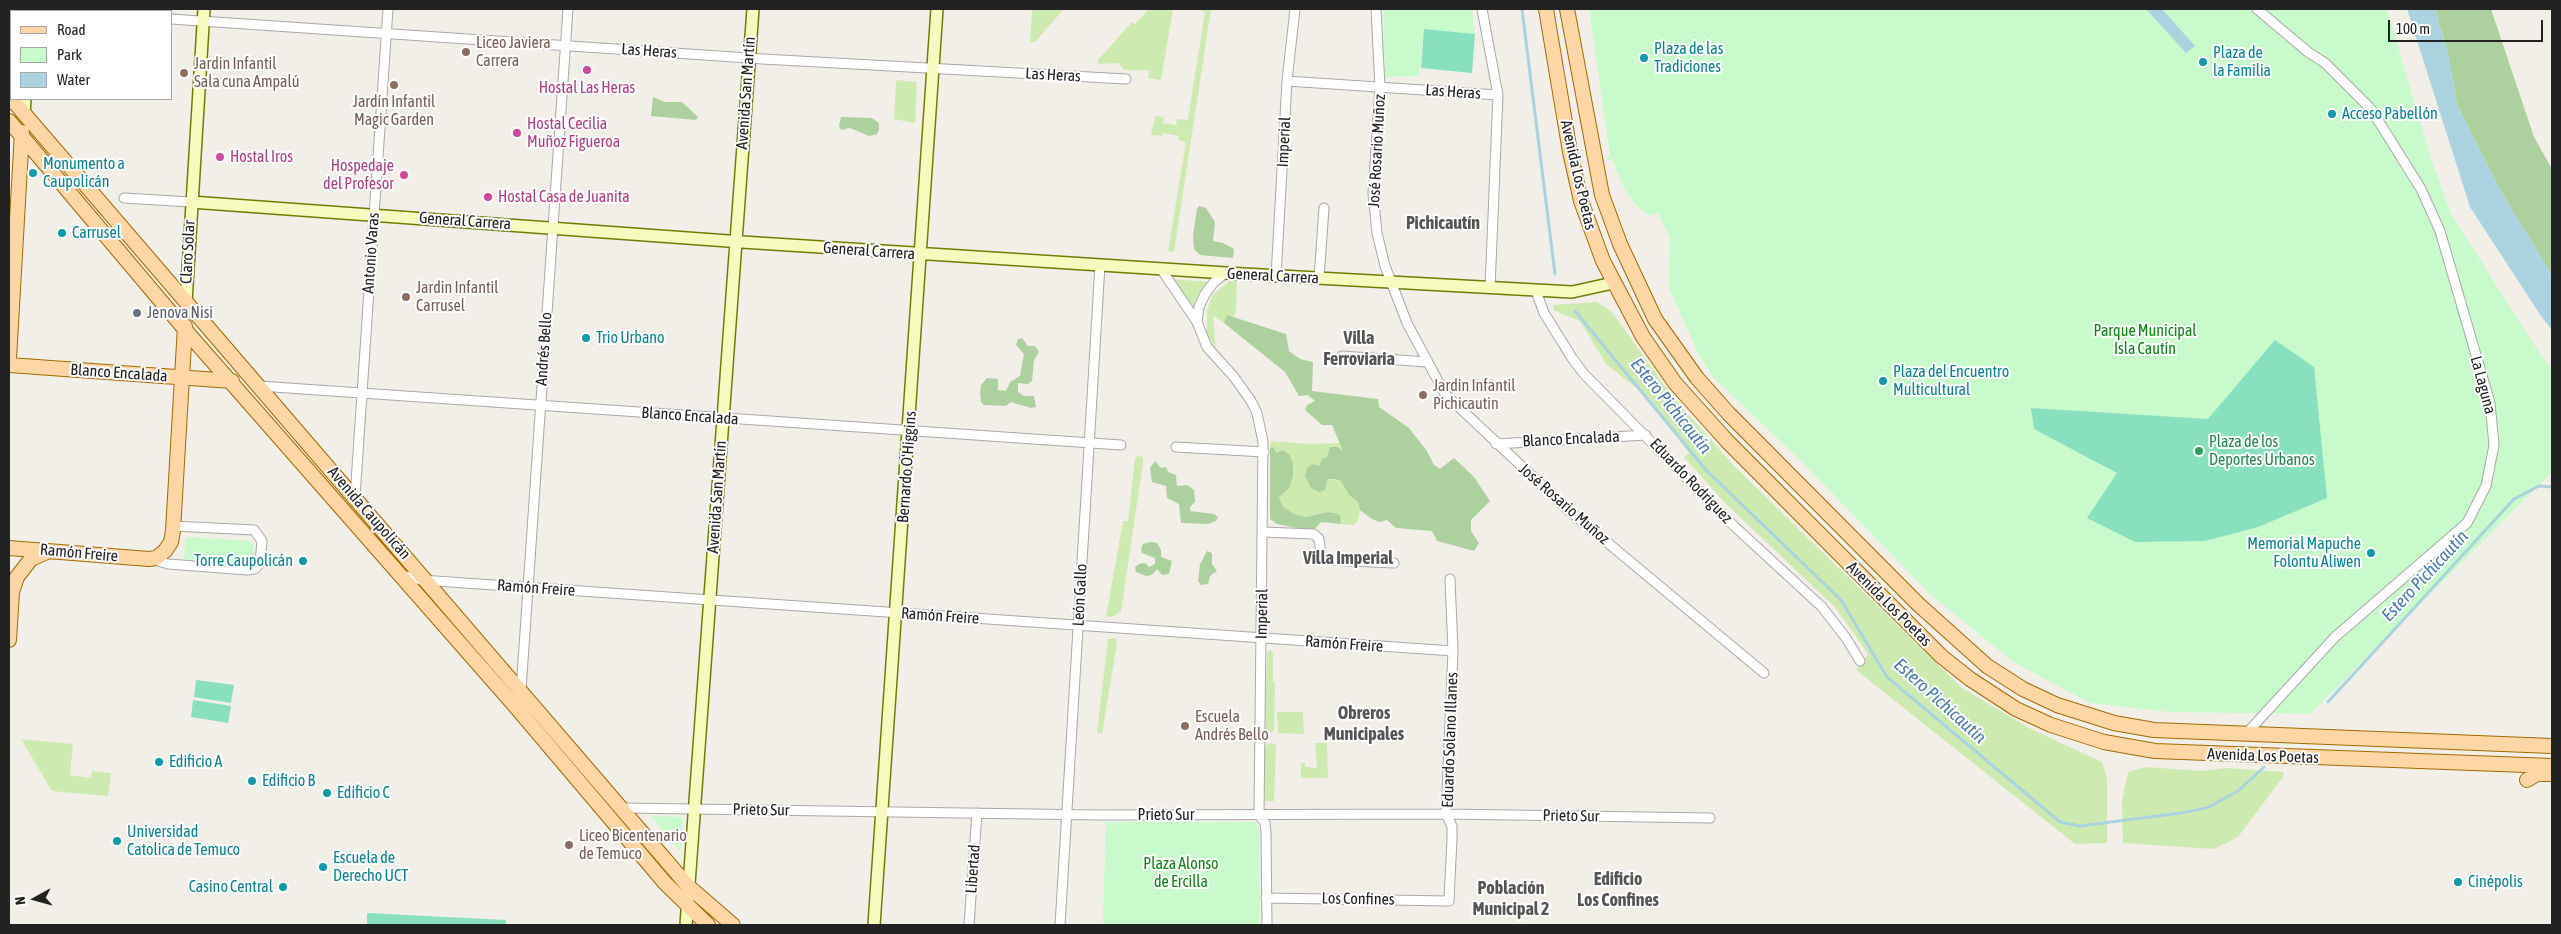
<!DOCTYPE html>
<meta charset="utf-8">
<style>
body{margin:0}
#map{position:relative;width:2561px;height:934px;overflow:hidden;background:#f2efe9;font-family:"Asap Condensed",sans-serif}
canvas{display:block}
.frame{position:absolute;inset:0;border:10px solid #222;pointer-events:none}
.legend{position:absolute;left:10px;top:10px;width:162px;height:90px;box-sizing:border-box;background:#fff;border:1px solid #a7a7a7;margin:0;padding:6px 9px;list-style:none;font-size:15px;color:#222}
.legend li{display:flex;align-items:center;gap:10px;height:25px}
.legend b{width:25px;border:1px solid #a7a7a7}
.north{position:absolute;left:10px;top:874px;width:50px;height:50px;-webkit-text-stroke:4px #fff;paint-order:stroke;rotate:263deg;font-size:14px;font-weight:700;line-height:20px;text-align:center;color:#222}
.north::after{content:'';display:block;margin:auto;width:18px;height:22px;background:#222;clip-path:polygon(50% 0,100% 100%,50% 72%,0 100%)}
.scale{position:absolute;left:2388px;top:20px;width:155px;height:22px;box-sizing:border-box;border:2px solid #222;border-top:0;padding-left:6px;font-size:15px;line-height:18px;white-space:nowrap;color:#222;-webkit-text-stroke:4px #fff;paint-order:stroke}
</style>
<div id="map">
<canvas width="2561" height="934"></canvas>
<div class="frame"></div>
<ul class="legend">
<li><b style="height:6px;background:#fcd6a4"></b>Road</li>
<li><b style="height:14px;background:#c8facc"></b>Park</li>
<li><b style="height:14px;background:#aad3df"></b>Water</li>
</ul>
<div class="north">N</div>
<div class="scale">100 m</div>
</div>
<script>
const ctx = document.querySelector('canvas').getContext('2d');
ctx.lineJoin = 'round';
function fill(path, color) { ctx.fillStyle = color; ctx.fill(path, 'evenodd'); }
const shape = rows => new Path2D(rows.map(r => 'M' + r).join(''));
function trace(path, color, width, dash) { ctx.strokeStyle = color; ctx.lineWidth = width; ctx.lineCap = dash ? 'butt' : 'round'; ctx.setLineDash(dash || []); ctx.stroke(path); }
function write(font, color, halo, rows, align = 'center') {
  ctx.font = font + ' "Asap Condensed",sans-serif'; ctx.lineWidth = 4; ctx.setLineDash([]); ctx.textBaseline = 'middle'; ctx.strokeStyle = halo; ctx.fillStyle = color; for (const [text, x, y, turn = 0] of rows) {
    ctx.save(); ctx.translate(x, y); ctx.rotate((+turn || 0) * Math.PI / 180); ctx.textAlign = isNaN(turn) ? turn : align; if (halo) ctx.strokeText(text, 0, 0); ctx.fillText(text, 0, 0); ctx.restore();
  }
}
const grass = shape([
 [1032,9,1064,9,1035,42,1030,42],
 [1146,9,1173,9,1161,80,1148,78,1149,70,1124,70,1118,63,1099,64,1097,61,1132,22,1135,24,1147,11],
 [1196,9,1211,9,1174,252,1168,251,1186,142,1178,140,1179,136,1163,133,1162,136,1151,135,1155,116,1164,117,1163,123,1176,125,1177,119,1188,120,1205,12],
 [896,80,917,82,915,123,894,119],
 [1172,279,1208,282,1195,301,1193,311],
 [1230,281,1237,281,1236,311,1233,317,1227,315,1224,323,1213,316,1216,349,1207,334,1207,311,1212,295],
 [1597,302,1612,312,1672,396,1735,467,1962,688,2031,729,2102,762,2107,778,2107,843,2075,844,1856,670,1868,654,1835,607,1724,502,1684,457,1689,453,1649,398,1606,364,1580,321,1553,310,1553,305],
 [1271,441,1310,444,1341,443,1344,452,1327,457,1325,490,1328,479,1341,481,1349,495,1358,502,1360,510,1358,521,1353,525,1341,524,1340,515,1336,513,1327,512,1306,517,1294,514,1283,508,1279,497,1289,487,1293,477,1293,463,1277,453,1273,447,1270,448],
 [1139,455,1143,457,1143,463,1121,611,1114,616,1106,617,1123,521,1128,521,1135,459],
 [1113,638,1116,639,1117,643,1102,734,1097,732,1108,639],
 [1271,650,1273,654,1273,681,1275,682,1274,730,1269,733,1265,727,1266,685,1267,652],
 [1277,712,1303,712,1304,734,1278,733],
 [21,739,73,744,70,775,91,778,92,771,111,773,108,796,52,791],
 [1270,743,1276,744,1274,801,1266,801,1263,794,1264,752,1265,746],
 [1315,743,1327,743,1328,778,1301,778,1301,763,1305,763,1305,767,1317,768],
 [2146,767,2201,771,2226,768,2284,772,2283,777,2238,837,2214,849,2123,843,2122,801,2128,772]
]);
const forest = shape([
 [2435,9,2491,9,2534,137,2552,169,2552,275,2501,192,2457,105,2448,54],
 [653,97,665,102,682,102,698,117,696,120,651,116],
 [841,117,872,118,879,123,879,130,877,134,869,136,850,128,841,130,839,126],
 [1199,206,1206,208,1215,222,1213,241,1223,243,1234,249,1233,258,1200,255,1194,249,1193,235,1197,209],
 [1227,315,1286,334,1289,351,1300,359,1313,362,1312,391,1378,399,1379,407,1409,428,1427,451,1434,465,1440,469,1454,458,1474,477,1490,501,1471,520,1471,531,1479,543,1474,551,1437,541,1432,531,1396,528,1387,520,1380,522,1372,519,1360,510,1358,502,1349,495,1341,481,1334,479,1328,479,1325,490,1319,492,1311,488,1305,476,1307,468,1312,464,1319,466,1322,459,1327,457,1330,447,1337,447,1343,451,1332,425,1322,425,1305,410,1307,405,1315,401,1308,395,1299,396,1285,372,1224,323],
 [1022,338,1028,346,1035,346,1039,352,1034,360,1032,381,1028,384,1018,383,1018,392,1024,396,1034,396,1036,407,1031,408,1011,402,1006,406,984,405,981,402,980,393,981,385,987,378,998,379,998,390,1006,391,1010,382,1020,376,1024,354,1016,345,1018,339],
 [1273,447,1277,453,1282,450,1289,454,1293,463,1293,477,1289,488,1279,497,1283,507,1294,514,1306,517,1327,512,1336,513,1340,515,1341,524,1321,522,1313,531,1277,524,1270,519,1270,448],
 [1155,461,1161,468,1166,467,1168,472,1176,475,1177,486,1187,485,1194,490,1195,502,1190,507,1190,511,1214,514,1218,517,1216,521,1208,524,1181,523,1179,504,1167,498,1166,486,1152,482,1150,468],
 [1150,542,1157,543,1161,550,1161,557,1172,561,1169,574,1162,575,1157,569,1152,575,1146,576,1136,572,1135,567,1139,564,1145,563,1149,567,1155,564,1155,558,1142,553,1141,549,1143,544],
 [1207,551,1212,553,1212,564,1217,571,1210,576,1208,584,1201,585,1198,581,1200,564]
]);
const park = shape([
 [1383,9,1472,9,1475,34,1424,29,1419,76,1385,77],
 [1589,9,2387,9,2431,159,2451,214,2542,357,2552,369,2552,472,2310,714,2171,712,2090,703,2015,663,1932,596,1799,459,1713,377,1699,355,1669,288,1670,238,1658,213,1650,216,1635,204,1624,188,1612,159,1606,161,1610,154],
 [186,537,250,541,254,545,253,560,248,564,184,559],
 [651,816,683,817,680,852],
 [1106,822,1256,822,1259,833,1260,925,1103,925]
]);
const pitch = shape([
 [1424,29,1475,34,1472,73,1421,68],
 [2275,340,2314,367,2327,498,2258,527,2205,541,2135,542,2087,518,2117,473,2034,429,2031,408,2208,419],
 [196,680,234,685,231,703,194,697],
 [193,700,231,706,228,723,191,717],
 [367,913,506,920,506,925,367,925]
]);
const water = shape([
 [2146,9,2162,9,2195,46,2186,53],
 [2407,9,2435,9,2448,54,2457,105,2501,192,2552,275,2552,330,2541,316,2470,207]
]);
const stream = shape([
 [1522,9,1555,274],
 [1575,311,1706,470,1841,600,1887,677,2060,822,2080,826,2181,813,2207,808,2238,791,2264,767],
 [2328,702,2514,499,2539,486,2552,487]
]);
const street = shape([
 [24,9,59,11],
 [1376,9,1380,87,1373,193,1377,233,1385,266,1407,323,1445,394,1566,508,1764,673],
 [1482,9,1498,95,1490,288],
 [171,19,763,59,1126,79],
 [1287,81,1498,95],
 [124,198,191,202],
 [1161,269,1197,322],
 [1226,273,1214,282,1205,294,1199,307,1197,322,1207,347,1234,377,1251,401,1257,413,1263,442,1259,815,1265,823,1266,832,1267,925],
 [1276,276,1287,81,1295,9],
 [1319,278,1324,208],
 [1536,291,1544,313,1572,358,1584,374,1734,526,1822,607,1846,638,1860,661],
 [1342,356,1427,362],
 [259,386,1121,445],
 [1496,444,1646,435],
 [1176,447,1264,452],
 [355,497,388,9],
 [1263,532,1314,534,1319,539,1321,554,1327,560,1394,563],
 [151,559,168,564,247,570,255,569,260,563,262,541,254,530,173,526],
 [402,575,421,580,1453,651],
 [521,690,568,9],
 [2245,735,2335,637,2467,523,2486,486,2494,445,2490,403,2440,231,2421,189,2371,109,2325,63,2308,52,2257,9],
 [623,808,1100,815,1446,814,1710,818],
 [1266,898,1449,901,1452,839,1452,826,1446,814,1453,651,1450,579],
 [969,925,977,813],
 [1060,925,1100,265]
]);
const secondary = shape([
 [31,11,31,9],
 [24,114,25,99],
 [191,202,742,242,1226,273,1572,292,1613,283],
 [186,302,204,9],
 [686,925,753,9],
 [874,925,937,9]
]);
const primary = shape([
 [1546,9,1570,152,1581,201,1603,261,1643,337,1675,383,1727,441,1941,656,1970,679,2016,709,2051,725,2104,742,2155,751,2552,766],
 [1567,9,1602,195,1620,244,1655,319,1697,378,1729,414,1918,604,1987,666,2023,689,2057,705,2114,723,2154,730,2552,746],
 [9,96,688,886,733,925],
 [9,121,193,339,515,706,665,883,708,925],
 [9,359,22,132],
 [9,365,232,381],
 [9,548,149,559,156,558,165,551,171,542,173,531,185,326],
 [9,640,12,592,17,577,31,559,49,551],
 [2527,780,2537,774,2551,774]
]);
const markers = [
 [466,52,5,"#8d6e63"],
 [1644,58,5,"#0f9aa8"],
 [2203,62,5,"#0f9aa8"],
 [587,70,5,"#d1479c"],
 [184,73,5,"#8d6e63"],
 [394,85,5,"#8d6e63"],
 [2332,114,5,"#0f9aa8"],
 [517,133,5,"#d1479c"],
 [220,157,5,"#d1479c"],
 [33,173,5,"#0f9aa8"],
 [404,175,5,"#d1479c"],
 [488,197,5,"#d1479c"],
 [62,233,5,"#0f9aa8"],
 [406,297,5,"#8d6e63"],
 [137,313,5,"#6b7280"],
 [586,338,5,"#0f9aa8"],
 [1883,381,5,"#0f9aa8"],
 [1423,395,5,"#8d6e63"],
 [2199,451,5,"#2e9e5b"],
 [2371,553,5,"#0f9aa8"],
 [303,561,5,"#0f9aa8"],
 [1185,726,5,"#8d6e63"],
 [159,762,5,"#0f9aa8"],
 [252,781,5,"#0f9aa8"],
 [327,793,5,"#0f9aa8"],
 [117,841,5,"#0f9aa8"],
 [569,845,5,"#8d6e63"],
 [323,867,5,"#0f9aa8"],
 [2458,882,5,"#0f9aa8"],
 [283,887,5,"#0f9aa8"]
];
const educationNames = [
 ["Liceo Javiera",476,43],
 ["Carrera",476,61],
 ["Jardin Infantil",194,64],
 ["Sala cuna Ampalú",194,82],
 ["Jardín Infantil",394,102,"center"],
 ["Magic Garden",394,120,"center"],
 ["Jardin Infantil",416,288],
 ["Carrusel",416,306],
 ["Jardin Infantil",1433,386],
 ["Pichicautin",1433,404],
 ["Escuela",1195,717],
 ["Andrés Bello",1195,735],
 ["Liceo Bicentenario",579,836],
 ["de Temuco",579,854]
];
const cultureNames = [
 ["Plaza de las",1654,49],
 ["Tradiciones",1654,67],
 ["Plaza de",2213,53],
 ["la Familia",2213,71],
 ["Acceso Pabellón",2342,114],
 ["Monumento a",43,164],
 ["Caupolicán",43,182],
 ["Carrusel",72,233],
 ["Trio Urbano",596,338],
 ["Plaza del Encuentro",1893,372],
 ["Multicultural",1893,390],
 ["Memorial Mapuche",2361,544,"right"],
 ["Folontu Aliwen",2361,562,"right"],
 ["Torre Caupolicán",293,561,"right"],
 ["Edificio A",169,762],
 ["Edificio B",262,781],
 ["Edificio C",337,793],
 ["Universidad",127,832],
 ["Catolica de Temuco",127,850],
 ["Escuela de",333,858],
 ["Derecho UCT",333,876],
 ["Cinépolis",2468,882],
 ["Casino Central",273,887,"right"]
];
const streetNames = [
 ["Las Heras",649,51,4],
 ["Las Heras",1053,75,3],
 ["Las Heras",1453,92,4],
 ["Avenida San Martín",746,93,-86],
 ["Imperial",1284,142,-87],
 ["José Rosario Muñoz",1377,151,-87],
 ["Avenida Los Poetas",1578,175,77],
 ["General Carrera",465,221,4],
 ["General Carrera",869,251,4],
 ["Claro Solar",188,252,-87],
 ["Antonio Varas",371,253,-86],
 ["General Carrera",1273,276,3],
 ["Andrés Bello",544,349,-86],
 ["Blanco Encalada",119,373,4],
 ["La Laguna",2483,385,75],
 ["Blanco Encalada",690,416,4],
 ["Blanco Encalada",1571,439,-3],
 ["Bernardo O'Higgins",907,467,-86],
 ["Eduardo Rodríguez",1691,481,46],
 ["Avenida San Martín",717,497,-86],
 ["José Rosario Muñoz",1564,504,41],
 ["Avenida Caupolicán",369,513,49],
 ["Ramón Freire",79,553,5],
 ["Ramón Freire",536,588,4],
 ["León Gallo",1080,595,-87],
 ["Avenida Los Poetas",1889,604,45],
 ["Imperial",1262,614,-89],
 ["Ramón Freire",940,616,4],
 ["Ramón Freire",1344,644,4],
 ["Eduardo Solano Illanes",1450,740,-88],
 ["Avenida Los Poetas",2263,756,2],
 ["Prieto Sur",761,810,1],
 ["Prieto Sur",1166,815],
 ["Prieto Sur",1571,816,1],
 ["Libertad",973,869,-86],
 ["Los Confines",1358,899,1]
];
const hotelNames = [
 ["Hostal Las Heras",587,88,"center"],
 ["Hostal Cecilia",527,124],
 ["Muñoz Figueroa",527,142],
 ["Hostal Iros",230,157],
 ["Hospedaje",394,166,"right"],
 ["del Profesor",394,184,"right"],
 ["Hostal Casa de Juanita",498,197]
];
const worshipNames = [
 ["Jenova Nisi",147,313]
];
const parkNames = [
 ["Parque Municipal",2145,331],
 ["Isla Cautín",2145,349],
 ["Plaza Alonso",1181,864],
 ["de Ercilla",1181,882]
];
const leisureNames = [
 ["Plaza de los",2209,442],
 ["Deportes Urbanos",2209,460]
];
const neighbourhoodNames = [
 ["Pichicautín",1443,223],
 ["Villa",1359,338],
 ["Ferroviaria",1359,359],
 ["Villa Imperial",1348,558],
 ["Obreros",1364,713],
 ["Municipales",1364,734],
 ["Edificio",1618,879],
 ["Los Confines",1618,900],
 ["Población",1511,888],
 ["Municipal 2",1511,909]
];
const waterNames = [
 ["Estero Pichicautín",1671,406,51],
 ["Estero Pichicautín",2425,576,-47],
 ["Estero Pichicautín",1940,701,42]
];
fill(grass, '#cdebb0');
fill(forest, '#add19e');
fill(park, '#c8facc');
fill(pitch, '#88e0be');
fill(water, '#aad3df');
trace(stream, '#aad3df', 3);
trace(street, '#a9a9a9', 11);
trace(secondary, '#707d05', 14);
trace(primary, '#a06b00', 16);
trace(street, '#fff', 9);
trace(secondary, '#f7fabf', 11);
trace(primary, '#fcd6a4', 14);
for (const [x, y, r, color] of markers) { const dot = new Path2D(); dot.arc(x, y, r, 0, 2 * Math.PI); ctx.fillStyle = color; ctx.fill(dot); trace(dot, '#fff', 2); }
write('16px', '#785e54', '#fff', educationNames, 'left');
write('16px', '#0d838f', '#fff', cultureNames, 'left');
write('16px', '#222', '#fff', streetNames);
write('16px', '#b23c85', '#fff', hotelNames, 'left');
write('16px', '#5b616d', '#fff', worshipNames, 'left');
write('16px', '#0c8416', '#fff', parkNames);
write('16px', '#27864d', '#fff', leisureNames, 'left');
write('bold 18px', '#555', '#fff', neighbourhoodNames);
write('italic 18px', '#4a7aab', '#fff', waterNames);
</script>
